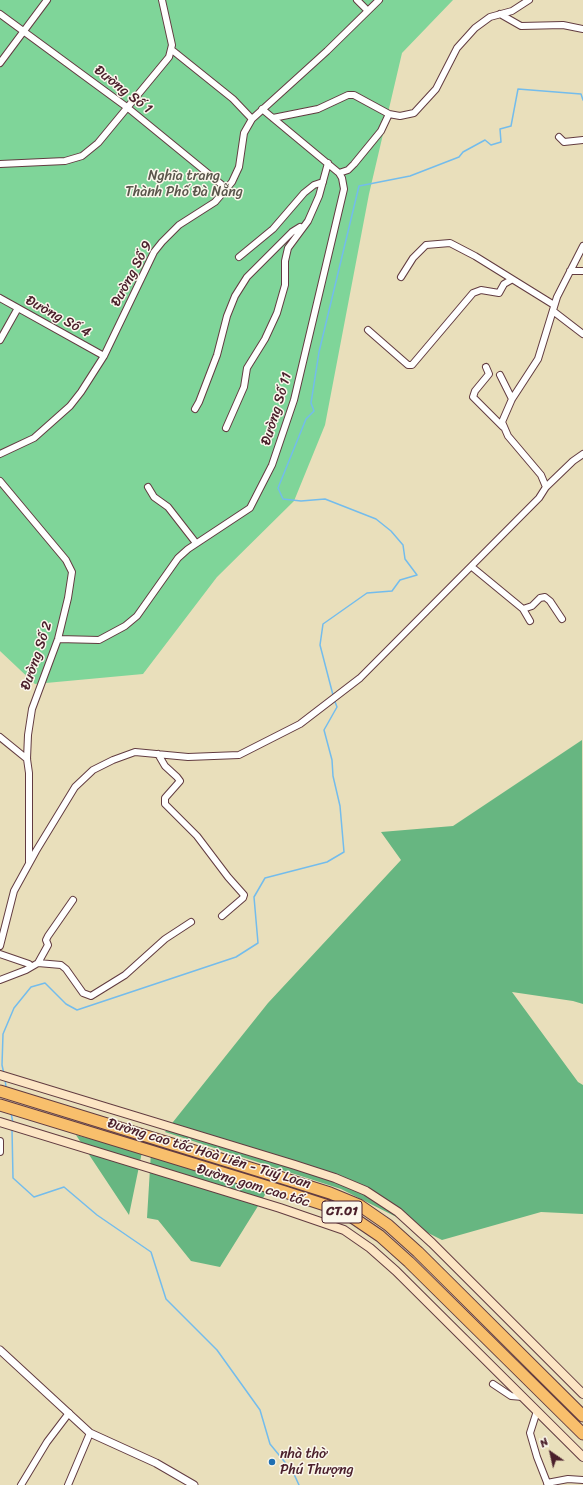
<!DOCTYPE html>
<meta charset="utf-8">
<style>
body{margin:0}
#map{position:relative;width:583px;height:1485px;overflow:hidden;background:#e9dfbb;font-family:Sriracha,sans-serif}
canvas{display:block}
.north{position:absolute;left:531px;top:1433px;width:40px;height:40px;-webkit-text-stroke:3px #fbf7ec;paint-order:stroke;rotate:326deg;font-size:11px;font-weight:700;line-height:16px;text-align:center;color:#4a1f2b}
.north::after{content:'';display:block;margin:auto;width:14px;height:18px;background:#4a1f2b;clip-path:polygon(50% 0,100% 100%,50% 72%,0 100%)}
</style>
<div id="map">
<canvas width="583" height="1485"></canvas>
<div class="north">N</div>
</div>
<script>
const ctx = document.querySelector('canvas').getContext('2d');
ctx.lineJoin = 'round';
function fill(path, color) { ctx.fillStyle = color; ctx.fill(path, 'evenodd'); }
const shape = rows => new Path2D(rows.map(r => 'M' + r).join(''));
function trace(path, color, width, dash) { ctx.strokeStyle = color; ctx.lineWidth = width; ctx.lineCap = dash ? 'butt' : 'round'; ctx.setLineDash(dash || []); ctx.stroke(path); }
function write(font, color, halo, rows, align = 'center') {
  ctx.font = font + ' Sriracha,sans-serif'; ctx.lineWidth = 3; ctx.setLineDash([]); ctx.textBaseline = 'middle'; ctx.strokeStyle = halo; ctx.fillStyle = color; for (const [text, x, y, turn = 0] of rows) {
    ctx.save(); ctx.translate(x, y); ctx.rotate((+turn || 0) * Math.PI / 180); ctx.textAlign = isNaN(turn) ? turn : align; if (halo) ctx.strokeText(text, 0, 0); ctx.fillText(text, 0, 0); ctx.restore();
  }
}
const green = shape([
 [0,0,453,0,402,53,369,194,325,425,294,501,217,577,143,674,35,684,0,651]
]);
const forest = shape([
 [582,740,583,1004,573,1001,512,992,578,1082,583,1085,583,1214,541,1212,442,1240,341,1189,165,1132,268,1003,401,860,381,832,453,826],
 [76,1135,142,1152,129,1215],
 [151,1152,268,1190,220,1267,191,1261,158,1220,147,1218]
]);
const stream = shape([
 [333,695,320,645,323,624,367,593,392,591,400,580,417,575,405,559,403,545,391,531,376,519,325,499,301,501,283,499,278,488,306,419,314,411,311,403,319,352,359,186,410,176,459,157,463,152,485,140,491,145,501,142,500,129,511,126,518,89,581,94,583,100],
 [4,1074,2,1065,3,1034,14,1008,31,987,45,983,66,1004,77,1010,236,957,258,943,254,897,265,878,327,862,344,852,340,806,333,776,332,760,324,730,337,707,334,699],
 [5,1079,6,1087],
 [11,1113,13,1123],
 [12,1129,13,1178,34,1197,64,1187,97,1215,151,1252,166,1299,217,1350,260,1410,270,1444,293,1472,299,1485]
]);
const minor = shape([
 [357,0,367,10],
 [0,14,128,108,227,189],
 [500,14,521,26,563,25,583,29],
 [172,50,233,99,252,119],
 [0,63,47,0],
 [273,118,318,109,348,95,354,95,389,114,400,116,414,113,436,89,457,48,475,28,490,17,512,11,529,0],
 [559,137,564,142,583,140],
 [0,164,65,161,82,156,98,143,169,57,172,45,162,0],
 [339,173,348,170,354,164,381,131,389,114],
 [239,257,273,229,304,193,314,185,323,182],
 [570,271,583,271],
 [401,277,413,258,426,245,450,243,475,256,554,305],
 [0,298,104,356],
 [553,311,583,334],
 [368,330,408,365,412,365,473,293,481,290,499,293,504,284,511,280],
 [0,340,18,308],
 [486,367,489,374,475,391,473,397,503,427],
 [500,375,512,399],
 [195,409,199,402,217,355,227,316,235,296,247,277,292,232,300,227],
 [226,428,244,387,247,368,265,339,277,313,285,285,285,261,288,248,308,221,319,196,328,163],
 [0,454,34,438,70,406,81,392,104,356,154,252,162,242,179,225,215,202,232,182,239,167,244,133,252,119,327,51,379,0],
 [0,481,66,560,72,572,68,598,58,639,32,709,28,735,27,759,29,773,29,862],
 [148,487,154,497,168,507,196,543],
 [546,487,541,475,508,436,502,422,512,399,538,359,557,297,583,246],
 [472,567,523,609,530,621],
 [523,609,532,606,540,598,545,597,550,601,562,619],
 [58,639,99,640,125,626,137,616,178,558,188,549,250,508,272,465,294,400,344,189,342,178,339,173,262,109],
 [0,737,27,759],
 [158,754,165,766,177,777,180,781,165,798,165,804,197,836,228,877,244,895,243,898,222,916],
 [0,946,14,891,36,851,75,787,93,770,113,760,135,752,188,757,239,755,300,724,360,678,539,498,546,487,573,461,583,454],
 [0,954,29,964],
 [38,963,61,965,66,969,83,993,91,996,125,975,165,939,191,922],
 [0,980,26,970,38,963,48,945,46,940,48,936,73,900],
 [0,1141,0,1152],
 [493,1384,511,1396,523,1397],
 [537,1411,530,1433,537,1457,548,1485],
 [547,1483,568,1479,583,1480],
 [21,1485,47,1442,69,1413],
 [68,1485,90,1433]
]);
const tertiary = shape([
 [0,1350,90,1433,156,1463,194,1485]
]);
const secondary = shape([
 [0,1075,295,1165,335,1178,366,1191,398,1212,432,1243,583,1394],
 [0,1122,280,1208,344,1230,370,1248,396,1271,583,1457]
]);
const motorway = shape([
 [0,1091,289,1180,330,1193,359,1205,388,1225,418,1252,583,1416],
 [0,1105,285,1192,325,1205,352,1217,380,1236,409,1262,583,1434]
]);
const markers = [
 [272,1462,4,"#1f6fb2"]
];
const shields = [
 [342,1212,40]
];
const shieldNames = [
 ["CT.01",342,1212]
];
const streetNames = [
 ["Đường Số 1",123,90,38],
 ["Đường Số 9",132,274,-62],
 ["Đường Số 4",58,317,29],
 ["Đường Số 11",277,409,-73],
 ["Đường Số 2",37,656,-71],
 ["Đường cao tốc Hoà Liên - Tuý Loan",209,1154,17],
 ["Đường gom cao tốc",253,1186,17]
];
const parkNames = [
 ["Nghĩa trang",184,176],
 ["Thành Phố Đà Nẵng",184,192]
];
const poiNames = [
 ["nhà thờ",280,1454],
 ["Phú Thượng",280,1470]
];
fill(green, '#7fd599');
fill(forest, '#67b681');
trace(stream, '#73bcec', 1.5);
trace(minor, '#623c41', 8);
trace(tertiary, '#623c41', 9);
trace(secondary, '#623c41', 10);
trace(motorway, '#623c41', 13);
trace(minor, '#fff', 6);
trace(tertiary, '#fff', 7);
trace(secondary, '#fce5c4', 8);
trace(motorway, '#f8bf6c', 11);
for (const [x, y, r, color] of markers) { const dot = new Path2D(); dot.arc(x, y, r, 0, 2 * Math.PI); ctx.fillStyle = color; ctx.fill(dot); trace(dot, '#fbf7ec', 1.5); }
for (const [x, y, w] of shields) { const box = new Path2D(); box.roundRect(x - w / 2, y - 11, w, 22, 3); ctx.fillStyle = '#fbf7ec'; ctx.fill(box); trace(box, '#4a1f2b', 1); }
write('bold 13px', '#4a1f2b', null, shieldNames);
write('14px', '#4a1f2b', '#fbf7ec', streetNames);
write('14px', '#5a564c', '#fbf7ec', parkNames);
write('14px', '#4a1f2b', '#fbf7ec', poiNames, 'left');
</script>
